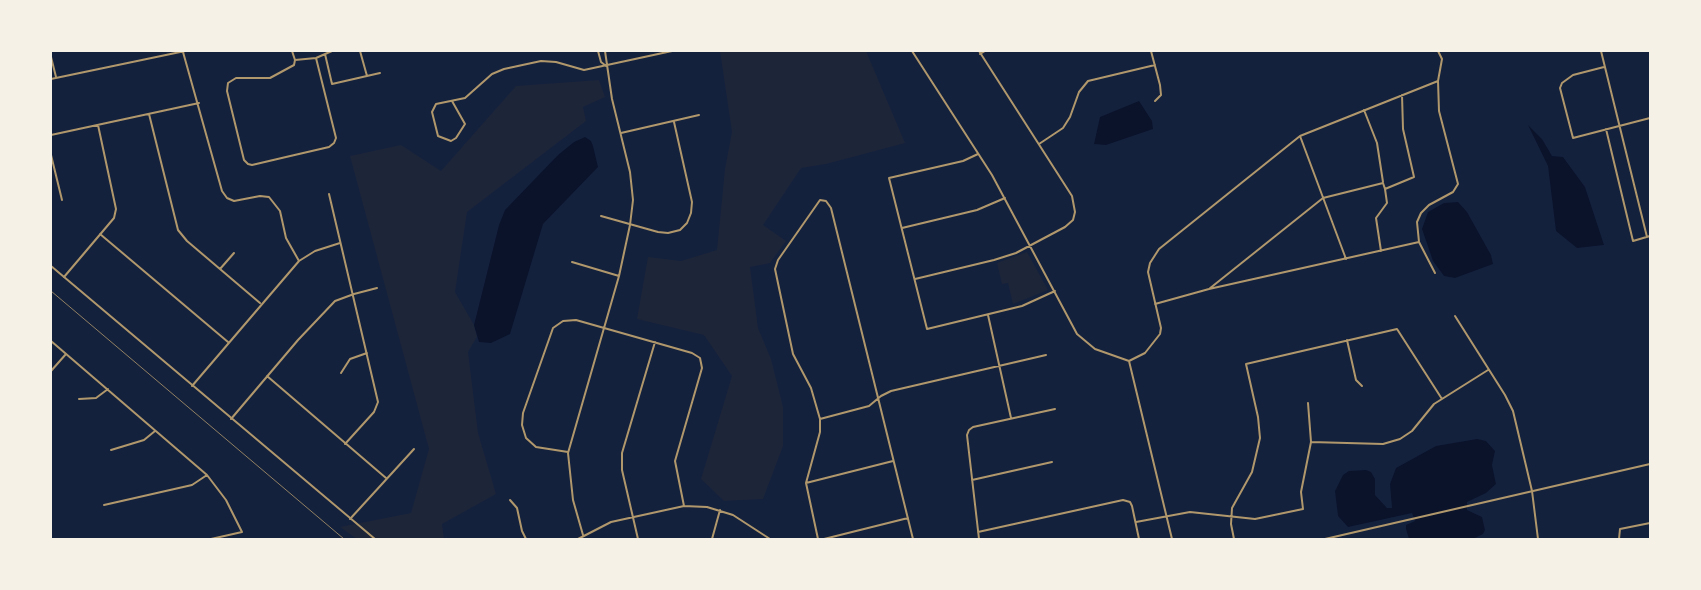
<!DOCTYPE html>
<style>
body{margin:0}
#map{position:relative;width:1701px;height:590px;overflow:hidden;background:#14213d;font-family:"Noto Sans",sans-serif}
canvas{display:block}
.frame{position:absolute;inset:0;border:52px solid #f6f1e7;pointer-events:none}
</style>
<div id="map">
<canvas width="1701" height="590"></canvas>
<div class="frame"></div>
</div>
<script>
const ctx = document.querySelector('canvas').getContext('2d');
ctx.lineJoin = 'round';
function fill(path, color) { ctx.fillStyle = color; ctx.fill(path, 'evenodd'); }
const shape = rows => new Path2D(rows.map(r => 'M' + r).join(''));
function trace(path, color, width, dash) { ctx.strokeStyle = color; ctx.lineWidth = width; ctx.lineCap = dash ? 'butt' : 'round'; ctx.setLineDash(dash || []); ctx.stroke(path); }
const green = shape([
 [720,51,866,51,905,143,826,164,801,168,763,225,786,241,770,263,750,267,758,328,771,359,783,407,783,446,763,499,724,501,701,479,732,376,704,335,637,319,648,257,681,261,717,250,725,169,732,132],
 [599,80,605,97,583,107,586,121,467,212,455,292,474,325,477,337,468,352,478,433,496,494,442,524,444,539,357,539,340,527,411,513,429,449,350,156,401,145,441,171,516,86],
 [1027,252,1048,290,1013,304,1008,283,1002,284,997,263]
]);
const water = shape([
 [1139,101,1152,121,1153,129,1106,145,1094,144,1100,117],
 [1528,125,1542,139,1552,156,1563,157,1585,187,1604,245,1577,248,1556,231,1548,166],
 [585,137,591,141,593,146,598,167,543,224,510,334,491,343,479,342,474,325,499,225,505,210,558,155,574,142],
 [1458,202,1467,212,1491,255,1493,264,1455,278,1444,276,1433,261,1422,229,1428,212,1444,203],
 [1477,439,1486,441,1495,451,1492,465,1496,484,1486,493,1467,502,1467,510,1482,517,1485,530,1483,534,1473,539,1409,539,1406,529,1406,525,1415,521,1412,513,1348,527,1338,516,1335,491,1343,475,1349,471,1366,470,1371,472,1375,479,1375,495,1387,508,1392,508,1390,484,1396,468,1436,446]
]);
const minor = shape([
 [292,51,295,60],
 [360,51,367,76],
 [598,51,601,62,606,66],
 [912,51,992,175,1077,334,1095,349,1129,361],
 [1151,51,1160,85,1161,95,1155,101],
 [1601,51,1647,237],
 [183,52,222,191,227,198,234,201,260,196,269,197,280,211,286,238,299,261],
 [325,54,332,84,380,73],
 [980,54,985,51],
 [51,57,56,77],
 [316,58,336,138,334,143,329,147,286,157,252,165,248,164,244,160,227,91,228,83,236,78,270,78,294,65,295,60,316,58,332,51],
 [1604,67,1573,75,1562,83,1560,88,1573,138,1650,118],
 [51,79,185,51],
 [452,101,465,124,456,138,451,141,438,136,432,112,436,104,465,98,492,74,504,69,541,61,556,62,584,70,672,51],
 [1364,110,1377,143,1383,182],
 [149,114,178,230,187,241,260,303],
 [1606,129,1633,241,1650,236],
 [621,133,699,115],
 [51,135,199,103],
 [1300,136,1346,259],
 [1039,144,1063,128,1070,117,1079,92,1088,81,1155,65],
 [978,154,963,161,889,178,927,329,1022,306,1055,291],
 [51,155,62,200],
 [329,194,378,402,374,412,345,444],
 [601,216,658,232,668,233,680,230,687,223,691,213,692,202,674,122],
 [902,228,977,210,1005,198],
 [100,234,228,342],
 [1419,242,1435,273],
 [1381,251,1376,218,1387,203,1385,189],
 [572,262,619,276],
 [220,269,234,253],
 [64,277,114,218,116,209,98,125],
 [915,279,994,260,1016,253,1065,227,1073,220,1075,212,1072,196,979,51],
 [1209,289,1323,198,1383,183,1385,189,1414,177,1403,129,1402,95],
 [1155,304,1209,289,1419,242,1417,222,1421,213,1429,205,1453,192,1458,184,1439,111,1438,81,1442,59,1438,51],
 [988,315,1011,418],
 [1455,316,1505,395,1513,411,1532,491,1538,539],
 [1347,340,1356,380,1362,386],
 [51,341,207,475,226,500,242,532,211,539],
 [1129,361,1145,353,1160,334,1161,328,1148,272,1150,263,1159,249,1300,136,1438,81],
 [1129,361,1172,539],
 [51,371,66,354],
 [341,373,350,359,367,353],
 [267,376,386,478],
 [192,386,299,261,315,251,340,243],
 [79,399,96,398,108,389],
 [231,419,298,340,335,301,354,294,377,288],
 [820,419,869,406,881,396,891,391,1046,355],
 [1311,442,1383,444,1400,439,1412,431,1434,404,1488,370],
 [111,450,144,440,155,431],
 [568,452,536,447,526,438,522,425,523,413,553,328,563,321,576,320,692,353,700,358,702,368,675,461,684,506],
 [972,480,1052,462],
 [806,483,893,461],
 [510,500,517,508,522,531,526,539],
 [104,505,192,485,207,475],
 [350,519,414,449],
 [1136,522,1190,512,1255,519,1303,509,1301,492,1311,442,1308,403],
 [978,532,1123,500,1130,502,1132,506,1139,539],
 [583,535,573,500,568,453,619,276,630,225,633,200,630,172,612,99,605,51],
 [578,539,611,522,684,506,707,507,733,515,770,539],
 [638,539,622,470,622,453,655,342],
 [712,539,720,510],
 [818,539,806,483,820,432,820,419,811,388,793,354,775,269,778,260,820,200,826,201,831,208,913,539],
 [824,539,908,518],
 [979,539,967,435,969,430,973,427,1055,409],
 [1234,539,1231,524,1232,508,1252,472,1260,438,1258,417,1246,364,1397,329,1442,399],
 [1619,539,1620,529,1650,523]
]);
const tertiary = shape([
 [51,266,375,539],
 [1325,539,1650,464]
]);
const rail = shape([
 [51,291,344,539]
]);
fill(green, '#1d2539');
fill(water, '#0b132b');
trace(minor, '#b1986c', 2);
trace(tertiary, '#b1986c', 2);
trace(rail, '#918062', 1);
</script>
